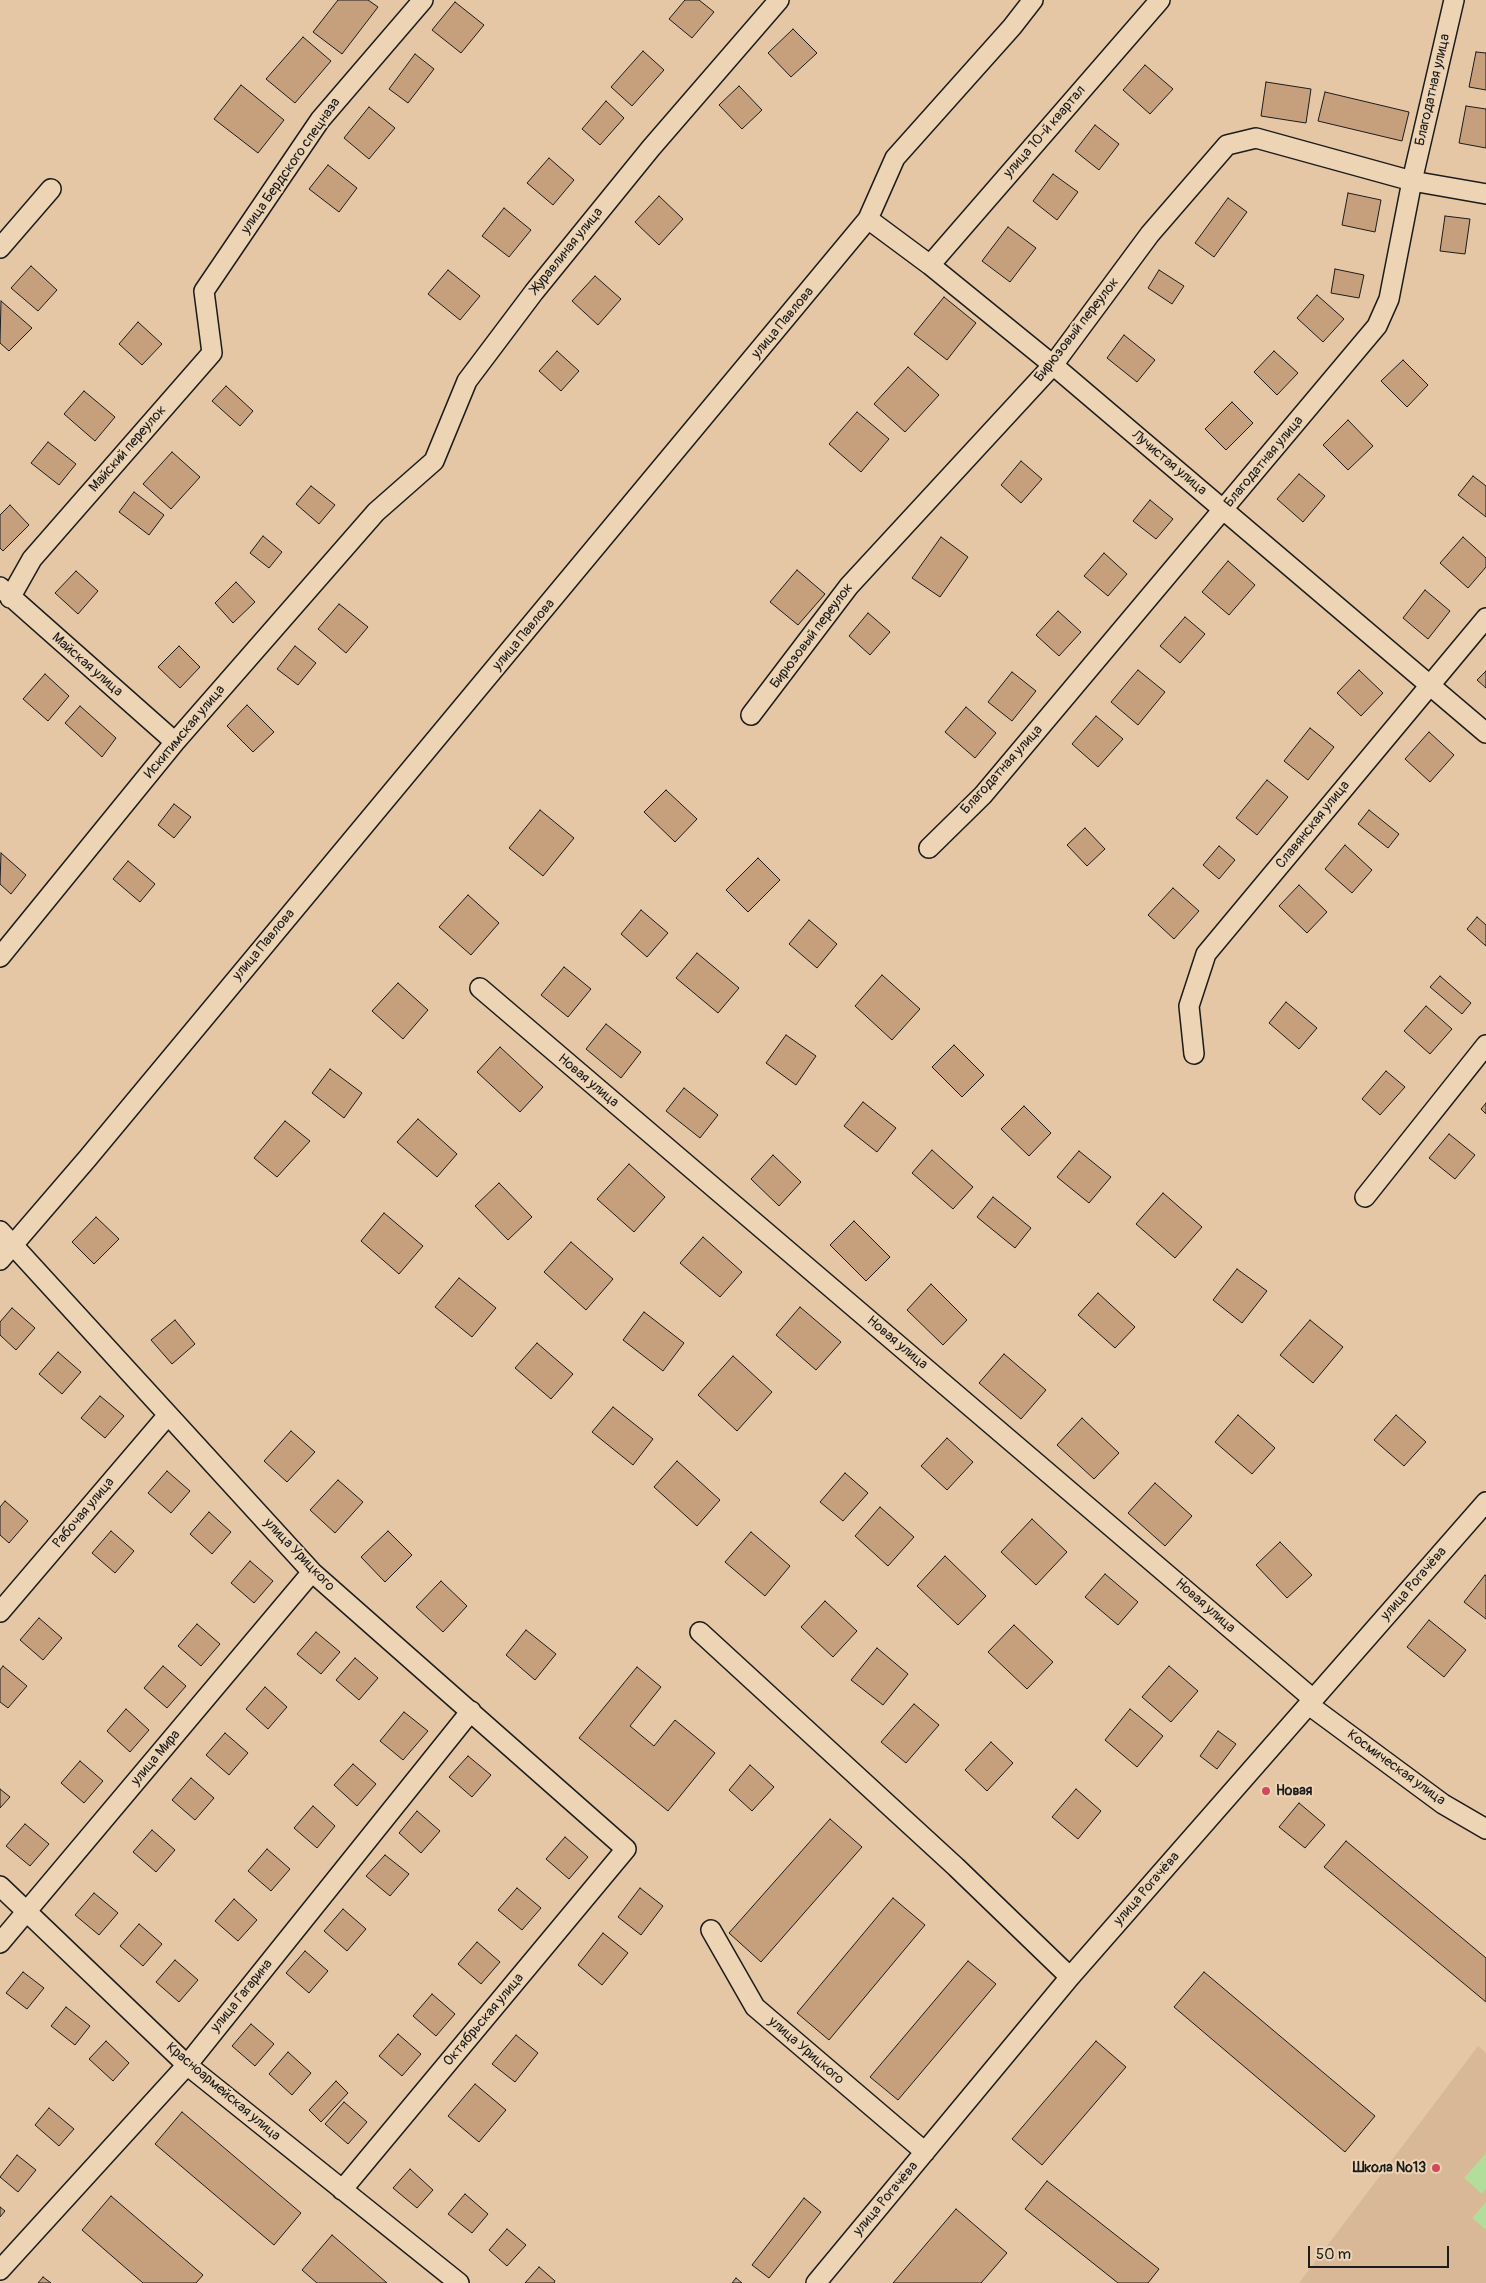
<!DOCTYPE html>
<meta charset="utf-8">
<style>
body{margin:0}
#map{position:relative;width:1486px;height:2283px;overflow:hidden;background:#e5c7a6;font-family:Pangolin,sans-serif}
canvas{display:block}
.scale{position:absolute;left:1308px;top:2246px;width:141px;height:22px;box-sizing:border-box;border:2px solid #1c1c1c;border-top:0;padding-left:6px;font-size:15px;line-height:18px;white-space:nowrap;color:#1c1c1c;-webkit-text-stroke:4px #edd4b5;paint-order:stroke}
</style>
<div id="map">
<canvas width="1486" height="2283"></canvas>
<div class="scale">50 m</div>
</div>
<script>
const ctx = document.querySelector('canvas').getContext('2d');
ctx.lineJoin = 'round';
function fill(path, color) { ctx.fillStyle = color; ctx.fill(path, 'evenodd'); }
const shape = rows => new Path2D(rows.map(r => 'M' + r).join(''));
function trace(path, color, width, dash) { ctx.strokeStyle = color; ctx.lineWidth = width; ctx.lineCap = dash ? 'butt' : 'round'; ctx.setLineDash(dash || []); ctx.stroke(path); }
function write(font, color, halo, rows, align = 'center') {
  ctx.font = font + ' Pangolin,sans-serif'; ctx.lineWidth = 4; ctx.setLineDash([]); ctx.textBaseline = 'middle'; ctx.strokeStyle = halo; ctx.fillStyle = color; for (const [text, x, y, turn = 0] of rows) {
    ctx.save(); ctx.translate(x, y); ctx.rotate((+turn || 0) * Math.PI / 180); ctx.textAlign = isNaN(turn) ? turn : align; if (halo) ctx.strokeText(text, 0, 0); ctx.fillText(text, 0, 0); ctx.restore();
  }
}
const built = shape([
 [1478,2046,1486,2053,1486,2283,1299,2283]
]);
const green = shape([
 [1486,2153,1486,2189,1482,2194,1464,2178],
 [1486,2202,1486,2230,1472,2218]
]);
const building = shape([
 [338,0,368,0,378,7,342,54,313,32,338,0],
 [685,0,699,0,714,12,692,38,669,19,685,0],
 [455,2,484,25,461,53,432,30,455,2],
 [793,29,817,53,791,77,768,53,793,29],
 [303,37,331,61,295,103,266,79,303,37],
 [643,51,664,70,632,106,611,87,643,51],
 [1476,52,1486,53,1486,90,1469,87,1476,52],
 [415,54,434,69,408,103,389,89,415,54],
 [1145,65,1173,89,1150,114,1123,90,1145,65],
 [1266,82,1311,89,1306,123,1261,116,1266,82],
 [241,85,284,120,258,153,214,119,241,85],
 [739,86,762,110,742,129,719,105,739,86],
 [1325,92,1409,112,1402,141,1318,121,1325,92],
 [606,101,624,118,600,145,582,129,606,101],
 [1466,106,1486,109,1486,148,1459,143,1466,106],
 [369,107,395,128,369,159,344,138,369,107],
 [1095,125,1119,144,1099,170,1075,151,1095,125],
 [549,158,574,180,553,205,527,183,549,158],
 [328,165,357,188,339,212,309,189,328,165],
 [1053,174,1078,192,1057,220,1033,201,1053,174],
 [1348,193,1381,200,1375,232,1342,225,1348,193],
 [659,196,683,219,659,245,635,222,659,196],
 [1228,198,1247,212,1214,257,1195,243,1228,198],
 [504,208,531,230,509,257,482,236,504,208],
 [1445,216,1470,219,1465,254,1440,251,1445,216],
 [1008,227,1036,248,1010,282,982,261,1008,227],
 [31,266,57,290,38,311,11,288,31,266],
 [1335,269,1364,275,1359,298,1331,293,1335,269],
 [448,270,480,296,460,320,428,294,448,270],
 [1159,270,1184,286,1172,304,1148,288,1159,270],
 [595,276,621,299,598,325,572,301,595,276],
 [1317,295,1344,319,1323,342,1297,318,1317,295],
 [944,297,976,323,947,360,914,334,944,297],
 [1,301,32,328,9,351,0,343,1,301],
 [138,322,162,344,142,365,119,344,138,322],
 [1124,335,1155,360,1137,382,1107,358,1124,335],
 [557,351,579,371,561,391,539,371,557,351],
 [1274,351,1298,373,1277,395,1254,372,1274,351],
 [1403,360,1428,385,1407,407,1381,381,1403,360],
 [908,367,939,395,905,432,874,404,908,367],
 [226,386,253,411,240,426,212,401,226,386],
 [84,391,115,417,95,441,64,414,84,391],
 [1232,402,1253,423,1226,450,1205,429,1232,402],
 [857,412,889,439,861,472,829,444,857,412],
 [1348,420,1373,446,1348,470,1323,445,1348,420],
 [48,442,76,464,59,485,31,463,48,442],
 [172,452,200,477,171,509,143,484,172,452],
 [1021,461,1042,479,1021,503,1001,485,1021,461],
 [1299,474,1325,496,1303,522,1277,499,1299,474],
 [1473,476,1486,486,1486,517,1458,495,1473,476],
 [311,486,335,505,319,524,296,504,311,486],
 [134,492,164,515,149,535,119,512,134,492],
 [1150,500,1173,519,1156,539,1133,521,1150,500],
 [10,505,29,525,3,551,0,548,0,515,10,505],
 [263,536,282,552,269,568,250,553,263,536],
 [941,537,968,557,940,597,912,578,941,537],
 [1463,537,1486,558,1486,567,1468,588,1440,563,1463,537],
 [1104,553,1127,574,1108,596,1084,576,1104,553],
 [1228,561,1255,585,1229,615,1202,592,1228,561],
 [797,570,825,594,798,625,770,602,797,570],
 [76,571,98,591,78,614,55,593,76,571],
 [236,582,255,602,233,623,215,603,236,582],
 [1425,590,1450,611,1428,639,1403,618,1425,590],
 [339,604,368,627,346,653,318,629,339,604],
 [1058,611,1081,632,1059,656,1036,635,1058,611],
 [868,613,890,632,870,655,849,636,868,613],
 [1185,617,1205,634,1180,663,1160,646,1185,617],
 [179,646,200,667,180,688,158,667,179,646],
 [295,646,316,663,298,685,277,669,295,646],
 [1138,670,1165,692,1138,725,1111,702,1138,670],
 [1359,670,1383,693,1361,716,1337,693,1359,670],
 [1486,671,1486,688,1477,680,1486,671],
 [1012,672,1036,691,1012,721,988,702,1012,672],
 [45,674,69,696,48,721,23,699,45,674],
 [247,705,274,732,253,752,227,726,247,705],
 [80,706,116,738,102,757,65,723,80,706],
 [966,707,996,733,975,758,945,732,966,707],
 [1096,716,1123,739,1098,767,1072,744,1096,716],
 [1310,728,1334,747,1308,780,1284,761,1310,728],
 [1429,732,1454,755,1430,782,1405,759,1429,732],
 [1267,780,1288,797,1257,835,1236,818,1267,780],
 [666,790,697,819,675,842,644,812,666,790],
 [174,804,191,817,174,838,158,825,174,804],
 [540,810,574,838,543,876,509,848,540,810],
 [1369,810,1399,834,1388,848,1358,824,1369,810],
 [1085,828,1105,849,1087,866,1067,845,1085,828],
 [1345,845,1372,870,1352,893,1325,869,1345,845],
 [1219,846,1235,860,1219,879,1203,865,1219,846],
 [1,853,26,875,11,894,0,884,1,853],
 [758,858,780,880,748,912,726,890,758,858],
 [128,861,155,884,140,902,113,879,128,861],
 [1299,885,1327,912,1307,933,1279,906,1299,885],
 [1173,888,1199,911,1174,939,1148,915,1173,888],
 [468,895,499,923,471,955,439,927,468,895],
 [641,910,668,933,647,957,621,934,641,910],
 [1477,917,1486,925,1486,946,1467,929,1477,917],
 [809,920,837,944,817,968,789,944,809,920],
 [697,953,739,988,718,1013,676,978,697,953],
 [564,967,591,989,568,1017,541,995,564,967],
 [882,975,920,1009,892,1040,855,1006,882,975],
 [1440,976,1471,1003,1462,1014,1430,987,1440,976],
 [398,983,428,1010,403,1039,372,1011,398,983],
 [1286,1002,1317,1028,1299,1049,1269,1023,1286,1002],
 [1426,1006,1452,1029,1430,1054,1404,1031,1426,1006],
 [606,1024,641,1052,621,1078,586,1049,606,1024],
 [786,1035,816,1056,796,1085,766,1063,786,1035],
 [954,1045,984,1075,962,1097,932,1067,954,1045],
 [500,1047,543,1087,520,1112,477,1072,500,1047],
 [330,1069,362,1093,344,1118,312,1093,330,1069],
 [1386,1071,1405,1087,1380,1115,1362,1099,1386,1071],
 [684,1088,718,1115,700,1138,666,1111,684,1088],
 [863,1102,896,1128,877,1152,844,1126,863,1102],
 [1486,1103,1486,1114,1481,1109,1486,1103],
 [1024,1106,1051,1133,1029,1156,1001,1129,1024,1106],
 [418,1119,457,1154,437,1177,397,1142,418,1119],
 [285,1121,310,1141,277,1177,254,1158,285,1121],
 [1449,1134,1475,1155,1455,1179,1429,1158,1449,1134],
 [932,1150,973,1187,953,1209,912,1173,932,1150],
 [1079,1151,1111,1177,1089,1203,1057,1177,1079,1151],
 [773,1155,801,1182,779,1206,751,1179,773,1155],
 [629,1164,665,1197,634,1232,597,1199,629,1164],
 [499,1183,532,1217,508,1240,475,1206,499,1183],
 [1163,1193,1202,1227,1175,1258,1136,1224,1163,1193],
 [993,1197,1031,1228,1015,1248,977,1217,993,1197],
 [384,1213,423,1246,399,1274,361,1241,384,1213],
 [96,1217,119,1239,94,1264,72,1242,96,1217],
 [854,1221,890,1257,866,1281,830,1245,854,1221],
 [703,1237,742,1272,720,1297,680,1263,703,1237],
 [571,1242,613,1279,586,1310,544,1272,571,1242],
 [1237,1269,1267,1291,1242,1323,1213,1300,1237,1269],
 [459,1278,496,1308,472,1337,435,1307,459,1278],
 [931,1284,967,1320,943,1345,907,1310,931,1284],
 [1098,1293,1135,1327,1115,1348,1078,1315,1098,1293],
 [800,1307,841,1342,816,1370,776,1335,800,1307],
 [12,1308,35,1328,16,1350,0,1335,0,1322,12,1308],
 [644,1312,684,1343,663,1371,623,1340,644,1312],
 [175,1320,195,1344,172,1364,151,1340,175,1320],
 [1310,1320,1343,1347,1313,1383,1280,1355,1310,1320],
 [537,1343,573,1374,551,1399,515,1368,537,1343],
 [58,1352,81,1372,62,1394,39,1374,58,1352],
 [1004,1354,1046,1390,1021,1419,979,1383,1004,1354],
 [733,1356,772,1392,737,1431,698,1395,733,1356],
 [100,1396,124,1416,105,1438,81,1418,100,1396],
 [613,1407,653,1439,633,1465,592,1432,613,1407],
 [1238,1415,1275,1448,1252,1474,1215,1442,1238,1415],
 [1396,1415,1426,1442,1404,1466,1374,1440,1396,1415],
 [1082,1418,1119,1453,1094,1479,1057,1445,1082,1418],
 [291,1431,315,1452,287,1482,264,1461,291,1431],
 [947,1438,973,1462,947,1490,921,1466,947,1438],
 [677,1461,720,1500,697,1526,654,1487,677,1461],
 [167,1471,190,1491,171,1513,148,1493,167,1471],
 [845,1473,868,1493,843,1521,820,1502,845,1473],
 [338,1480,363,1502,335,1533,310,1510,338,1480],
 [1155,1483,1192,1516,1165,1546,1128,1513,1155,1483],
 [5,1501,28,1521,9,1543,0,1535,0,1507,5,1501],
 [880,1507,914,1537,888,1566,855,1536,880,1507],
 [209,1512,231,1532,212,1554,190,1534,209,1512],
 [1032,1519,1067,1552,1036,1585,1001,1552,1032,1519],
 [111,1531,134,1551,115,1573,92,1553,111,1531],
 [388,1531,412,1555,385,1582,361,1557,388,1531],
 [751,1532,790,1566,765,1596,725,1562,751,1532],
 [1280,1542,1312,1575,1287,1598,1256,1565,1280,1542],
 [945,1556,986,1596,958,1625,917,1586,945,1556],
 [250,1561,273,1581,254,1603,231,1583,250,1561],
 [1105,1574,1138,1602,1118,1625,1085,1597,1105,1574],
 [1485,1575,1486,1576,1486,1619,1464,1602,1485,1575],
 [441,1581,467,1606,443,1632,416,1607,441,1581],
 [825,1601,857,1631,833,1657,801,1627,825,1601],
 [39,1618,62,1638,43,1660,20,1640,39,1618],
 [1429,1620,1466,1650,1444,1677,1407,1647,1429,1620],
 [197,1624,220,1644,201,1666,178,1646,197,1624],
 [1014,1625,1053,1662,1027,1689,988,1652,1014,1625],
 [526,1630,556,1654,535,1680,506,1655,526,1630],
 [316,1632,340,1652,321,1674,297,1654,316,1632],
 [877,1648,908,1674,883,1705,851,1680,877,1648],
 [355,1658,378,1678,359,1700,336,1680,355,1658],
 [3,1666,27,1686,8,1708,0,1702,0,1670,3,1666],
 [163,1666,186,1686,167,1708,144,1688,163,1666],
 [1169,1666,1198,1691,1171,1722,1142,1697,1169,1666],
 [637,1667,661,1687,630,1726,654,1746,675,1720,715,1753,668,1811,579,1738,637,1667],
 [265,1687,287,1707,268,1729,246,1709,265,1687],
 [914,1704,939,1725,906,1763,881,1742,914,1704],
 [126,1709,149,1730,130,1752,107,1731,126,1709],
 [1130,1709,1163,1736,1137,1767,1105,1740,1130,1709],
 [404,1712,428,1731,403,1760,380,1741,404,1712],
 [1218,1731,1236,1744,1217,1769,1200,1756,1218,1731],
 [225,1733,248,1753,229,1775,206,1755,225,1733],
 [991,1742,1013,1763,987,1791,965,1770,991,1742],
 [468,1756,491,1775,472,1797,449,1777,468,1756],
 [80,1761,103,1781,84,1803,61,1783,80,1761],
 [353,1764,376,1784,357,1806,334,1785,353,1764],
 [750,1765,774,1787,752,1811,729,1790,750,1765],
 [191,1778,214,1798,195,1820,172,1800,191,1778],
 [0,1789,10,1797,0,1808,0,1789],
 [1076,1789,1101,1811,1078,1839,1052,1817,1076,1789],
 [1299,1803,1325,1825,1305,1848,1279,1827,1299,1803],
 [313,1806,335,1826,317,1848,294,1828,313,1806],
 [417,1811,440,1831,421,1853,399,1833,417,1811],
 [830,1819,862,1847,761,1962,729,1933,830,1819],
 [25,1824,49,1844,30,1866,6,1846,25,1824],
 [152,1830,175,1850,156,1872,133,1852,152,1830],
 [565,1837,588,1857,569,1879,546,1859,565,1837],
 [1346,1841,1486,1958,1486,2002,1324,1867,1346,1841],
 [267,1849,290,1869,271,1891,248,1871,267,1849],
 [385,1855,409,1874,390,1896,366,1876,385,1855],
 [517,1888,541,1908,522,1930,498,1910,517,1888],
 [640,1888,663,1906,641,1935,618,1917,640,1888],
 [94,1893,118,1913,99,1935,75,1915,94,1893],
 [893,1898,925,1925,829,2040,797,2013,893,1898],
 [234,1899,257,1920,238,1941,215,1921,234,1899],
 [343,1909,366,1929,347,1951,324,1931,343,1909],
 [139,1924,162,1944,143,1966,120,1946,139,1924],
 [603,1933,628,1953,602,1985,578,1965,603,1933],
 [477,1942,500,1962,481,1984,458,1964,477,1942],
 [305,1951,328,1971,309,1993,286,1973,305,1951],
 [175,1960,198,1980,179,2002,156,1982,175,1960],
 [968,1961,996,1984,898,2100,870,2077,968,1961],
 [23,1972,44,1988,27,2009,6,1993,23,1972],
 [1204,1972,1375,2116,1345,2152,1174,2007,1204,1972],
 [432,1994,455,2014,436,2036,413,2016,432,1994],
 [66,2007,90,2026,75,2045,51,2026,66,2007],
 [251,2024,274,2044,255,2066,232,2046,251,2024],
 [398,2034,421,2054,402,2076,379,2056,398,2034],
 [516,2035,538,2053,515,2082,492,2064,516,2035],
 [106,2041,129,2063,113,2081,89,2059,106,2041],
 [1096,2041,1126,2067,1042,2165,1012,2139,1096,2041],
 [288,2052,311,2073,292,2095,269,2074,288,2052],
 [336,2081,348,2093,321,2122,309,2110,336,2081],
 [475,2084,506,2110,479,2142,448,2116,475,2084],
 [344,2102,367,2122,348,2144,325,2124,344,2102],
 [49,2108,74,2129,59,2146,35,2125,49,2108],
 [182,2112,301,2213,274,2245,155,2144,182,2112],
 [17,2155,36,2170,18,2192,0,2177,17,2155],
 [410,2169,433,2190,417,2208,393,2188,410,2169],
 [1047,2181,1159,2269,1148,2283,1118,2283,1025,2209,1047,2181],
 [465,2194,488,2214,472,2233,448,2214,465,2194],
 [111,2196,203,2275,196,2283,143,2283,82,2230,111,2196],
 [804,2198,821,2212,769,2278,752,2265,804,2198],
 [0,2207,5,2211,0,2217,0,2207],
 [956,2209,1007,2253,981,2283,893,2283,956,2209],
 [507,2229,526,2245,507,2266,489,2250,507,2229],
 [332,2235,387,2283,317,2283,302,2270,332,2235],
 [539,2267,555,2281,554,2283,525,2283,539,2267],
 [43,2277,51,2283,38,2283,43,2277],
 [736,2278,742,2283,732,2283,736,2278]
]);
const minor = shape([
 [868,219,930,265,1053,365,1486,733],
 [0,248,51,189],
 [930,265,1160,0],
 [0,587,175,742],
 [10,598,32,559,212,353,204,291,320,120,423,0],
 [751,715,849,586,1053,365,1150,234,1227,145,1256,138,1412,181,1486,194],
 [929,848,983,795,1377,326,1389,299,1412,181,1454,0],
 [0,957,175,742,376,512,434,461,467,381,534,292,651,148,779,0],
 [480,988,1313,1699],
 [1194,1054,1189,1006,1206,954,1486,618],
 [1365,1197,1486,1045],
 [0,1231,312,1572,626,1849,342,2190],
 [0,1260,87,1159,868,219,895,158,1012,27,1033,0],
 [0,1612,168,1415],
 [700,1632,956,1867,1070,1977],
 [1309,1705,1443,1804,1486,1829],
 [0,1886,187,2065,459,2283],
 [711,1930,755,2007,925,2152],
 [0,1943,312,1572],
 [0,2270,187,2065,471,1711],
 [816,2283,1070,1977,1486,1502]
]);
const markers = [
 [1266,1791,5,"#d1495b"],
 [1436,2168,5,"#d1495b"]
];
const streetNames = [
 ["Благодатная улица",1433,90,-77],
 ["улица 10-й квартал",1045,132,-49],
 ["улица Бердского спецназа",291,166,-55],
 ["Журавлиная улица",567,251,-51],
 ["улица Павлова",783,323,-50],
 ["Бирюзовый переулок",1077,330,-52],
 ["Майский переулок",128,449,-49],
 ["Благодатная улица",1264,462,-50],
 ["Лучистая улица",1169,463,40],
 ["улица Павлова",524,635,-50],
 ["Бирюзовый переулок",812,636,-53],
 ["Майская улица",87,665,41],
 ["Искитимская улица",185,732,-50],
 ["Благодатная улица",1002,770,-48],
 ["Славянская улица",1313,825,-51],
 ["улица Павлова",264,945,-50],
 ["Новая улица",588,1081,40],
 ["Новая улица",897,1343,40],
 ["Рабочая улица",84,1513,-50],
 ["улица Урицкого",299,1555,46],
 ["улица Рогачёва",1414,1584,-49],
 ["Новая улица",1205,1606,41],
 ["улица Мира",156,1758,-50],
 ["Космическая улица",1396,1768,36],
 ["улица Рогачёва",1147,1889,-49],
 ["улица Гагарина",242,1996,-51],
 ["Октябрьская улица",484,2020,-50],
 ["улица Урицкого",806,2051,41],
 ["Красноармейская улица",223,2092,40],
 ["улица Рогачёва",886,2199,-50]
];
const poiNames = [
 ["Новая",1276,1791],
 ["Школа №13",1426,2168,"right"]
];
fill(built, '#d8b897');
fill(green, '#b3dd9a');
fill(building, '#c6a07d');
trace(building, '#1c1c1c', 1);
trace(minor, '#1c1c1c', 22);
trace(minor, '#edd4b5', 19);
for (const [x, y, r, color] of markers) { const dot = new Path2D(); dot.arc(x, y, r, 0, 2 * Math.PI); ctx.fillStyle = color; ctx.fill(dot); trace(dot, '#edd4b5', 2); }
write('14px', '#1c1c1c', '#edd4b5', streetNames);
write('bold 14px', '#1c1c1c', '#edd4b5', poiNames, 'left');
</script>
